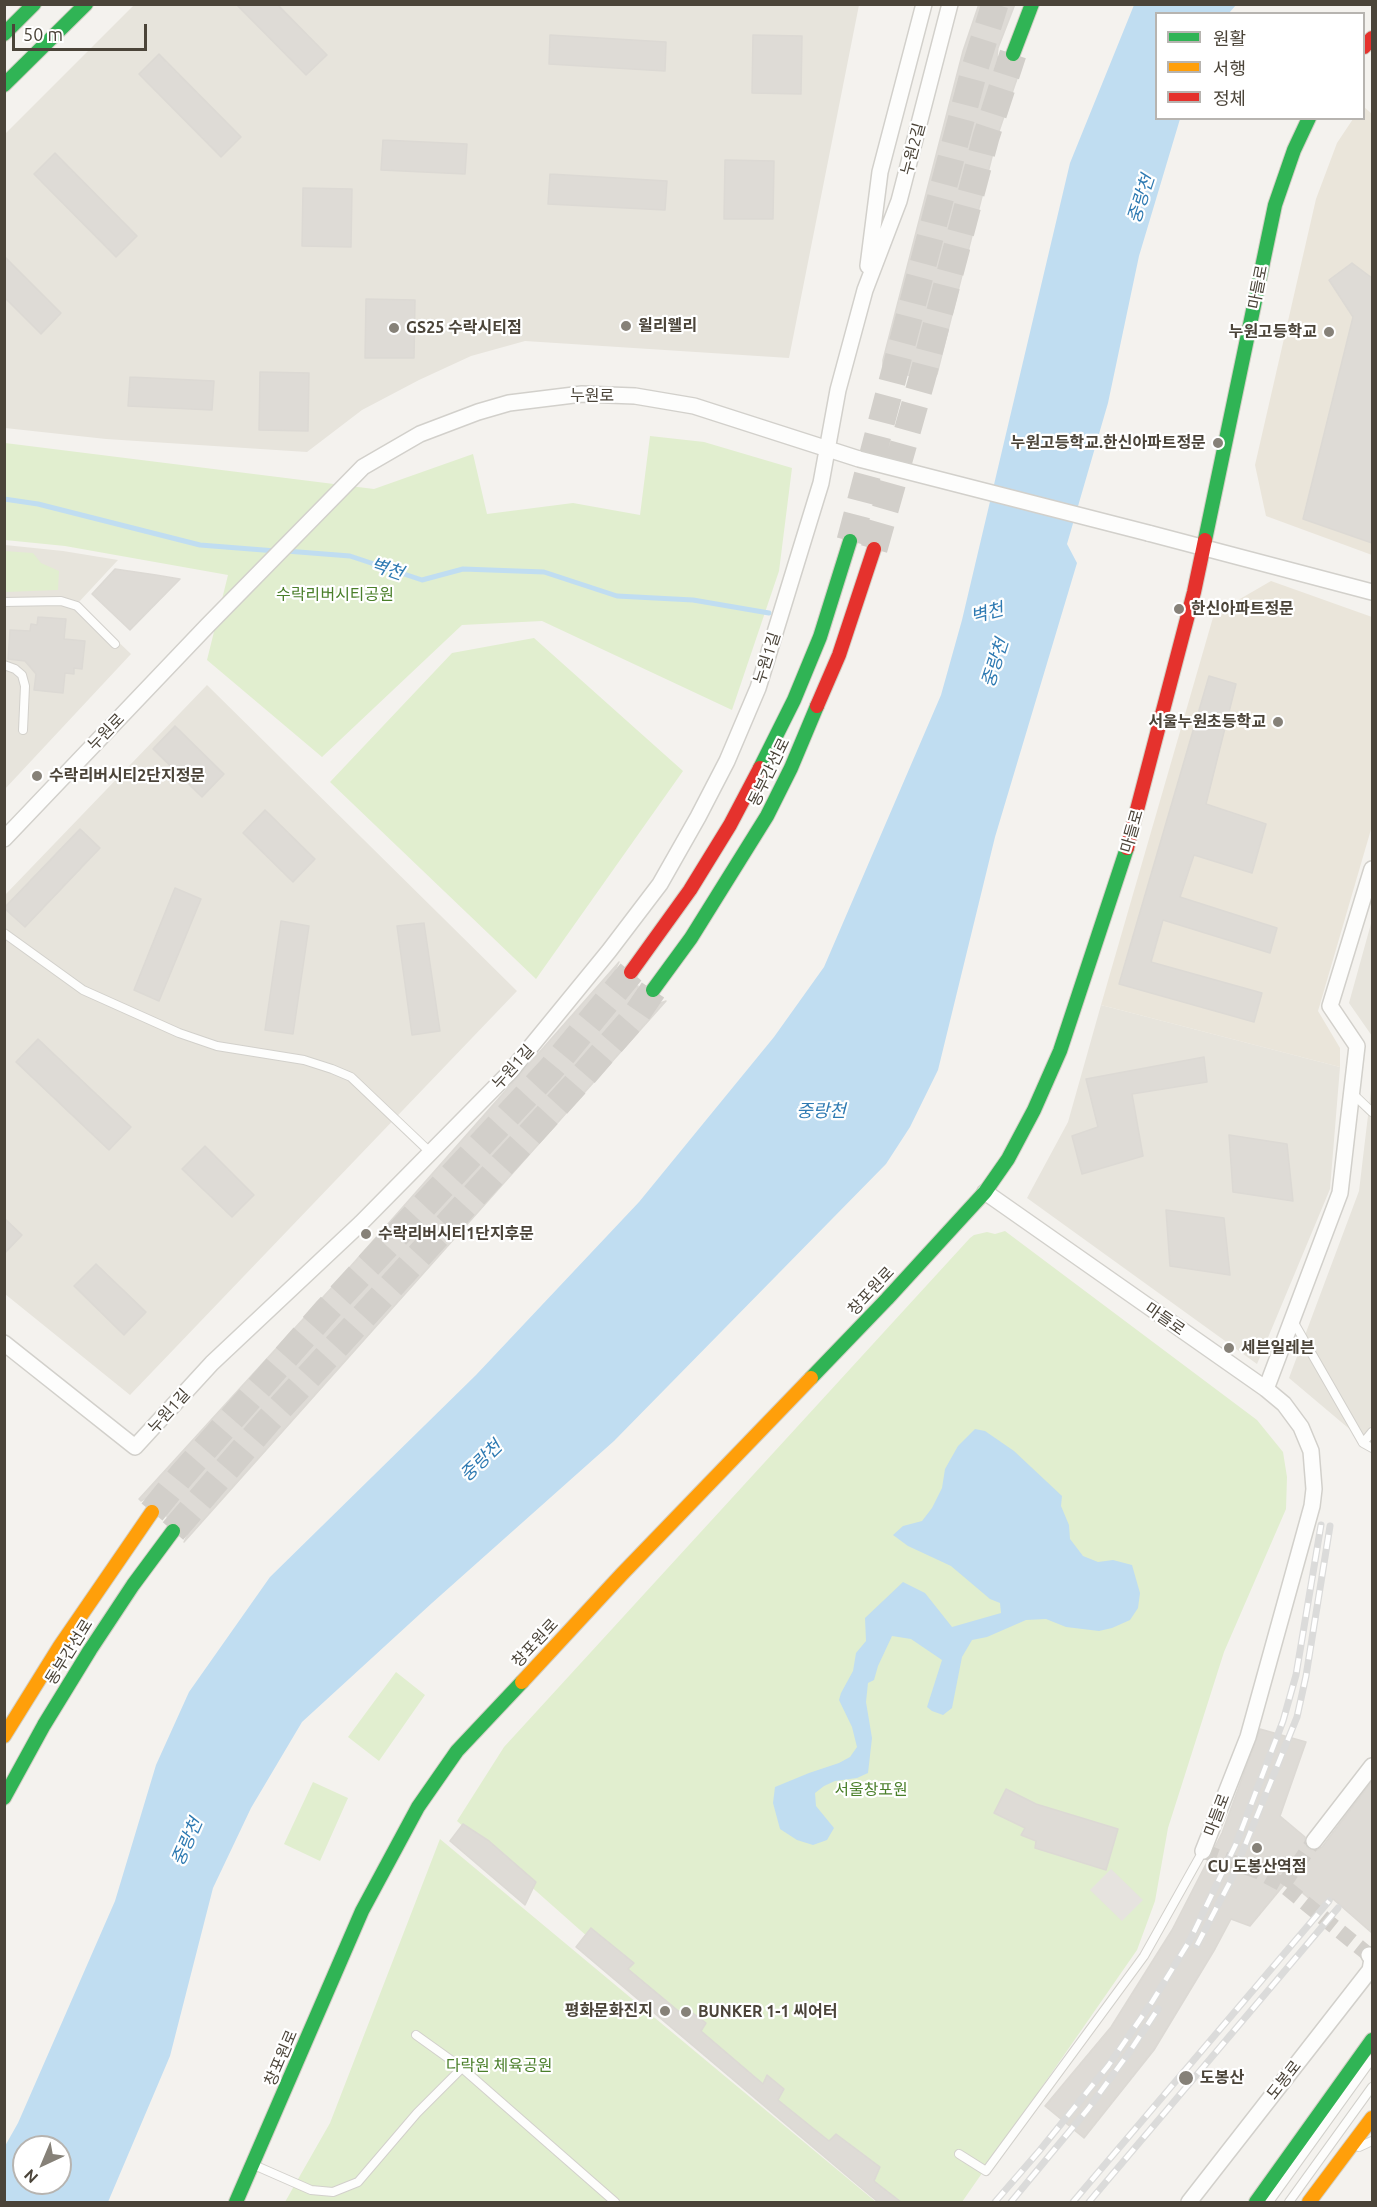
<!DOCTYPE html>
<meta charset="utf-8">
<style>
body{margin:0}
#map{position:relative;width:1377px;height:2207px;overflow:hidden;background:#f4f2ee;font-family:Ubuntu,"Noto Sans KR",sans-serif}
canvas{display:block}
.frame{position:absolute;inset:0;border:6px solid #4b4439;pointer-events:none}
.legend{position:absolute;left:1155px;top:12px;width:210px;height:108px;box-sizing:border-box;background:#fff;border:2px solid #b7b4b0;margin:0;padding:8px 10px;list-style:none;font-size:18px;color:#4b4439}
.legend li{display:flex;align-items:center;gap:12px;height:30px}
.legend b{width:30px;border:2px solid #b7b4b0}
.north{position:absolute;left:12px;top:2135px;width:60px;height:60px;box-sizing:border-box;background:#fff;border:2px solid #b7b4b0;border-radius:50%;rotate:224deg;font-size:16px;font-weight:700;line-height:24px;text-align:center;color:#4b4439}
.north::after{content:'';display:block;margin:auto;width:21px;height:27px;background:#868178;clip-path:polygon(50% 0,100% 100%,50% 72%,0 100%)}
.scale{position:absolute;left:12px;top:24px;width:135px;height:27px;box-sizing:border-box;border:3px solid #4b4439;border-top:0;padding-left:8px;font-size:18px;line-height:21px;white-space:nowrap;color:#4b4439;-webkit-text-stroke:4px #fff;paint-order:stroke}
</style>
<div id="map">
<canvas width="1377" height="2207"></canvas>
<div class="frame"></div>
<ul class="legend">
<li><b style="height:8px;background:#30b455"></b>원활</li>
<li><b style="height:8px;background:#ff9f0a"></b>서행</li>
<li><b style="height:8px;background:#e5322d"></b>정체</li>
</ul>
<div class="north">N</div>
<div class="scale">50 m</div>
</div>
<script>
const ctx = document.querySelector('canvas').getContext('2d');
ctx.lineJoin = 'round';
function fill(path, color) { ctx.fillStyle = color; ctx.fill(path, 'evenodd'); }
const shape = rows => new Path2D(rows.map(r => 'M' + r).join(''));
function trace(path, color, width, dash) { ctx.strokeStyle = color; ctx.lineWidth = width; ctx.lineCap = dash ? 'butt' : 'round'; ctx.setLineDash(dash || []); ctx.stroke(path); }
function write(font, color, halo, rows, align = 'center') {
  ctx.font = font + ' Ubuntu,"Noto Sans KR",sans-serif'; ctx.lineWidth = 4.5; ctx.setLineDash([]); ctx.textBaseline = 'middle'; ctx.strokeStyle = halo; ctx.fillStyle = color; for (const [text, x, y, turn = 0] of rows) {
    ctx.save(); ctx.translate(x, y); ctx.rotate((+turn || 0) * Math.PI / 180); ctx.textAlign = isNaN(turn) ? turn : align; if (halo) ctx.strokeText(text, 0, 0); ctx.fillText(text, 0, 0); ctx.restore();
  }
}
const residential = shape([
 [134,5,859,5,789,358,525,341,471,356,419,380,362,410,307,452,106,439,5,428,4,135],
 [5,545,63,551,118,560,78,603,131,654,5,789],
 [207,685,517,991,130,1395,5,1294,4,896],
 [1372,920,1372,1036,1349,1003],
 [1101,1005,1340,1067,1330,1189,1257,1364,1027,1198,1068,1122],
 [1372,1082,1372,1448,1289,1378,1359,1191]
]);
const education = shape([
 [1364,107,1372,114,1372,555,1266,516,1255,465,1316,199,1337,143,1353,119,1364,118],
 [1271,581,1372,617,1372,826,1318,1011,1340,1048,1340,1067,1101,1005,1214,614]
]);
const green = shape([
 [650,436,704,442,792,468,779,571,732,710,542,621,462,625,322,757,207,660,228,575,65,546,5,540,5,443,374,489,473,454,487,514,573,503,640,515],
 [4,551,33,553,41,563,59,571,58,590,5,592],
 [534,638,683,771,536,979,330,782,452,653],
 [1005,1231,1257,1420,1283,1452,1287,1477,1286,1509,1224,1652,1168,1828,1155,1901,1137,1950,962,2202,887,2202,457,1821,504,1747,970,1238,974,1235,987,1232,995,1234],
 [396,1672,425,1695,379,1761,348,1737],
 [313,1782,348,1798,320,1861,284,1844],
 [440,1839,876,2202,285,2202,330,2123]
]);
const parking = shape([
 [1111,1869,1143,1900,1122,1921,1090,1890]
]);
const water = shape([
 [1134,5,1236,5,1229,13,1156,14,1156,118,1180,119,1139,256,1108,403,1067,544,1077,563,995,837,938,1070,910,1127,886,1164,614,1441,432,1603,302,1722,251,1808,213,1888,170,2056,108,2202,5,2202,5,2146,18,2123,115,1901,156,1765,189,1692,270,1577,476,1375,639,1202,774,1037,824,967,941,695,962,620,1070,163],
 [24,2147,60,2147,60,2183,24,2183],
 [975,1429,985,1431,1014,1451,1062,1496,1061,1506,1069,1525,1070,1539,1083,1556,1098,1562,1113,1560,1132,1565,1140,1593,1138,1608,1130,1620,1112,1628,1099,1631,1066,1627,1046,1619,1026,1620,987,1637,972,1640,962,1657,952,1708,943,1715,932,1711,927,1707,942,1660,911,1639,892,1636,878,1666,874,1680,868,1683,866,1702,872,1738,868,1773,857,1778,835,1781,824,1786,815,1793,816,1806,834,1828,827,1840,813,1845,797,1840,780,1829,773,1803,775,1787,809,1773,839,1763,850,1757,857,1747,852,1727,839,1700,841,1693,853,1671,856,1653,866,1641,865,1618,903,1582,925,1593,952,1627,1001,1613,1000,1603,990,1599,951,1566,908,1546,893,1535,903,1526,922,1521,932,1508,942,1488,945,1469,958,1446]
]);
const stream = shape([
 [4,499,38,504,200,545,276,551],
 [286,551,350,556,422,580,463,569,544,572,617,596,693,600,769,613]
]);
const building = shape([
 [236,4,277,4,327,55,306,75,236,4],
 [979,4,1015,4,998,48,997,56,1000,63,1007,68,1015,70,1021,67,997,137,937,374,934,380,930,381,889,370,883,366,883,360,963,51,979,4],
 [550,35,666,42,665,71,549,64,550,35],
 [753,35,802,36,801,94,752,93,753,35],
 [159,54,241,137,221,157,139,74,159,54],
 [383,140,467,144,465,174,381,170,383,140],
 [55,153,137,236,116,257,34,174,55,153],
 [725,160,774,161,773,219,724,219,725,160],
 [550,174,667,181,665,210,548,204,550,174],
 [303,188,352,189,351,247,302,246,303,188],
 [4,256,61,313,41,334,4,297,4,256],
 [1352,263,1372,278,1372,543,1303,519,1353,317,1329,280,1352,263],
 [366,299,415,300,414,358,365,358,366,299],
 [260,372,309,373,308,431,259,430,260,372],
 [130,377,214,381,212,410,128,406,130,377],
 [115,569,156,575,180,579,130,630,92,594,115,569],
 [38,617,66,619,64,639,85,641,82,669,74,668,74,674,65,673,63,693,34,690,36,674,25,661,8,659,10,630,30,631,31,624,37,625,38,617],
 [1209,676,1236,684,1206,804,1266,824,1252,873,1194,855,1180,897,1277,928,1270,953,1163,920,1151,962,1262,993,1254,1022,1119,984,1209,676],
 [175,726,224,774,202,797,153,749,175,726],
 [265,810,315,859,293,882,243,833,265,810],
 [80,829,100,848,25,927,4,908,80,829],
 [175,888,201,899,159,1001,134,990,175,888],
 [281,921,309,926,293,1034,265,1030,281,921],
 [424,923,440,1031,412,1035,397,926,424,923],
 [619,962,615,970,617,979,622,985,629,988,638,986,638,996,643,1002,652,1006,666,1001,184,1542,189,1532,188,1525,183,1519,175,1515,167,1517,166,1506,160,1499,153,1496,146,1498,141,1501,139,1499,335,1284,619,962],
 [38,1039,131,1127,109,1150,16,1062,38,1039],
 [1204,1057,1207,1082,1132,1094,1143,1156,1082,1174,1072,1136,1098,1127,1086,1079,1204,1057],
 [1229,1135,1287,1144,1293,1201,1233,1192,1229,1135],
 [205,1146,254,1195,232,1217,182,1169,205,1146],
 [1166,1210,1224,1218,1230,1275,1170,1266,1166,1210],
 [4,1218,22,1235,4,1254,4,1218],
 [96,1264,146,1312,124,1335,74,1286,96,1264],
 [1260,1729,1306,1742,1280,1816,1305,1837,1305,1844,1309,1849,1317,1850,1322,1847,1372,1781,1372,1933,1333,1899,1322,1910,1288,1880,1250,1926,1231,1919,1215,1949,1154,2050,1084,2138,1045,2106,1111,2027,1172,1930,1222,1833,1260,1729],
 [1006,1789,1036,1804,1118,1829,1106,1870,1035,1848,1036,1841,1021,1835,1025,1828,994,1813,1006,1789],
 [463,1824,489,1841,536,1882,525,1905,450,1841,463,1824],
 [591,1928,634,1963,628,1969,682,2014,686,2008,706,2023,701,2031,763,2084,767,2075,784,2089,778,2100,829,2141,836,2134,880,2167,874,2181,901,2202,878,2202,576,1947,591,1928]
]);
const streetTunnel = shape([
 [1203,1851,1259,1872,1283,1885,1369,1955],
 [1283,1885,1314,1841]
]);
const highwayTunnel = shape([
 [850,541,974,71,995,4],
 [874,549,922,379,986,137,1013,54],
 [152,1512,181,1476,327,1310,551,1069,631,972],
 [173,1531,268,1421,575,1085,636,1015,653,990]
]);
const lane = shape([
 [4,602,61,601,77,606,115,644],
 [4,665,15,669,22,675,25,686,23,730],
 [4,933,83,990,179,1033,217,1046,304,1060,332,1069,351,1077,431,1153],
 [1352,1093,1372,1112],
 [1293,1321,1363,1443,1372,1448],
 [1363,1443,1372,1432],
 [416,2035,462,2068,615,2202],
 [1359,2147,1372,2141],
 [959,2154,986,2171,1144,1956,1203,1851],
 [254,2165,311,2190,333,2192,358,2182,417,2113,462,2068],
 [1269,2202,1372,2059],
 [1289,2202,1372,2087]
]);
const street = shape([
 [868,266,880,172,924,4],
 [1148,533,1372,592],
 [4,839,207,626,363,467,420,434,478,412,509,403,582,394,635,396,694,406,859,459],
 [985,1192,1266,1389,1284,1404,1301,1427,1311,1451,1314,1489,1312,1506,1248,1737,1203,1851],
 [4,1343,135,1447,212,1363,361,1223,510,1072,609,951,660,884,698,817,727,761,758,688,821,483,838,390,865,290,899,201,950,4],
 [1266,1389,1340,1193,1357,1046,1330,1006,1372,869],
 [1314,1841,1372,1766],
 [1189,2202,1370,1970,1372,1959,1369,1955]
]);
const fast = shape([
 [4,34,34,4],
 [1013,54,1032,4],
 [4,85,86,4],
 [1205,540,1275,205,1294,150,1309,118],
 [760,768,794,700,820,637,850,541],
 [653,990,691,938,767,816,791,768,817,706],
 [811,1378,887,1299,985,1192,1008,1159,1034,1110,1060,1051,1127,848],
 [4,1798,44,1725,90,1650,133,1585,173,1531],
 [236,2202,362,1911,418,1807,457,1751,522,1682],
 [1256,2202,1372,2040]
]);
const slow = shape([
 [522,1682,622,1574,811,1378],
 [4,1736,60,1646,152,1512],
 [1309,2202,1372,2118]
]);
const jam = shape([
 [1364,47,1372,38],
 [817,706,839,655,874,549],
 [1127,848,1194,592,1205,540],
 [631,972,690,890,730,825,760,768]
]);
const rail = shape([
 [1197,1945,1231,1880,1297,1717,1306,1676,1330,1526],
 [995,2202,1040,2150,1108,2066,1152,2002,1190,1940,1236,1844,1283,1721,1296,1675,1321,1525],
 [1011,2202,1088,2109,1128,2054,1158,2009],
 [1073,2202,1329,1901],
 [1089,2202,1338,1908]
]);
const streetBridge = shape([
 [859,459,1148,533]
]);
const markers = [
 [626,326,6,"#868178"],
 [394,328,6,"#868178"],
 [1329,332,6,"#868178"],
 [1218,443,6,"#868178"],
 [1179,609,6,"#868178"],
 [1278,722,6,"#868178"],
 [37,776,6,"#868178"],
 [366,1234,6,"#868178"],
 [1229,1348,6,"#868178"],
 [1257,1848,6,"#868178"],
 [665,2011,6,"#868178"],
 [686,2012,6,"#868178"],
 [1186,2078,8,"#868178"]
];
const streetNames = [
 ["누원2길",913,149,-75],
 ["마들로",1258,287,-79],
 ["누원로",592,396],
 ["누원1길",767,658,-72],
 ["누원로",106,732,-46],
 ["동부간선로",769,772,-64],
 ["마들로",1132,831,-74],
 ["누원1길",513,1067,-48],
 ["창포원로",871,1291,-47],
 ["마들로",1165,1319,35],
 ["누원1길",169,1411,-48],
 ["창포원로",535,1643,-47],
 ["동부간선로",69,1652,-58],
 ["마들로",1217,1815,-69],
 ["창포원로",281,2058,-67],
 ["도봉로",1284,2080,-52]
];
const poiNames = [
 ["윌리웰리",638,326],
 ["GS25 수락시티점",406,328],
 ["누원고등학교",1317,332,"right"],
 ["누원고등학교.한신아파트정문",1206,443,"right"],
 ["한신아파트정문",1191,609],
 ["서울누원초등학교",1266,722,"right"],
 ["수락리버시티2단지정문",49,776],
 ["수락리버시티1단지후문",378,1234],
 ["세븐일레븐",1241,1348],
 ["CU 도봉산역점",1257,1867,"center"],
 ["평화문화진지",653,2011,"right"],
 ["BUNKER 1-1 씨어터",698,2012],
 ["도봉산",1200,2078]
];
const parkNames = [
 ["수락리버시티공원",335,595],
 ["서울창포원",871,1790],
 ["다락원 체육공원",499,2066]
];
const waterNames = [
 ["중랑천",1141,199,-72],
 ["벽천",387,569,18],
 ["벽천",987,613,-15],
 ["중랑천",995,663,-72],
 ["중랑천",821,1111],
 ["중랑천",481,1461,-44],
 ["중랑천",187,1842,-66]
];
fill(residential, '#e7e4dc');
fill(education, '#eae5da');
fill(green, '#e1eecf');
fill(parking, '#e6e3df');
fill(water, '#c0ddf1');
trace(stream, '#c0ddf1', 5);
fill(building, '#dedbd6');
trace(building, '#dcd9d4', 1.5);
trace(streetTunnel, '#d2cfca', 15, [15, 8]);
trace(highwayTunnel, '#d2cfca', 27, [27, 14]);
trace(lane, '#d2d0cb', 10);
trace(street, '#d2d0cb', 18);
trace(fast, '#d3cfc5', 16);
trace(slow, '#d3cfc5', 16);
trace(jam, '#d3cfc5', 16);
trace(lane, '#fdfdfc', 8);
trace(street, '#fdfdfc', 15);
trace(fast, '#30b455', 14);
trace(slow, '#ff9f0a', 14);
trace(jam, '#e5322d', 14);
trace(rail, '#dbdbda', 7);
trace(rail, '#fff', 4.5, [14]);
trace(streetBridge, '#d2d0cb', 18, []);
trace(streetBridge, '#fdfdfc', 15);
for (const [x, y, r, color] of markers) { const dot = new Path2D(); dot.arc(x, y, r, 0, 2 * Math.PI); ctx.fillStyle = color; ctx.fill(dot); trace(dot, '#fff', 2); }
write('16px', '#4b4439', '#fff', streetNames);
write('bold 16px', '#4b4439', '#fff', poiNames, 'left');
write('16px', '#4a7f2a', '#fff', parkNames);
write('italic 18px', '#2e7ab2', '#fff', waterNames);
</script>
